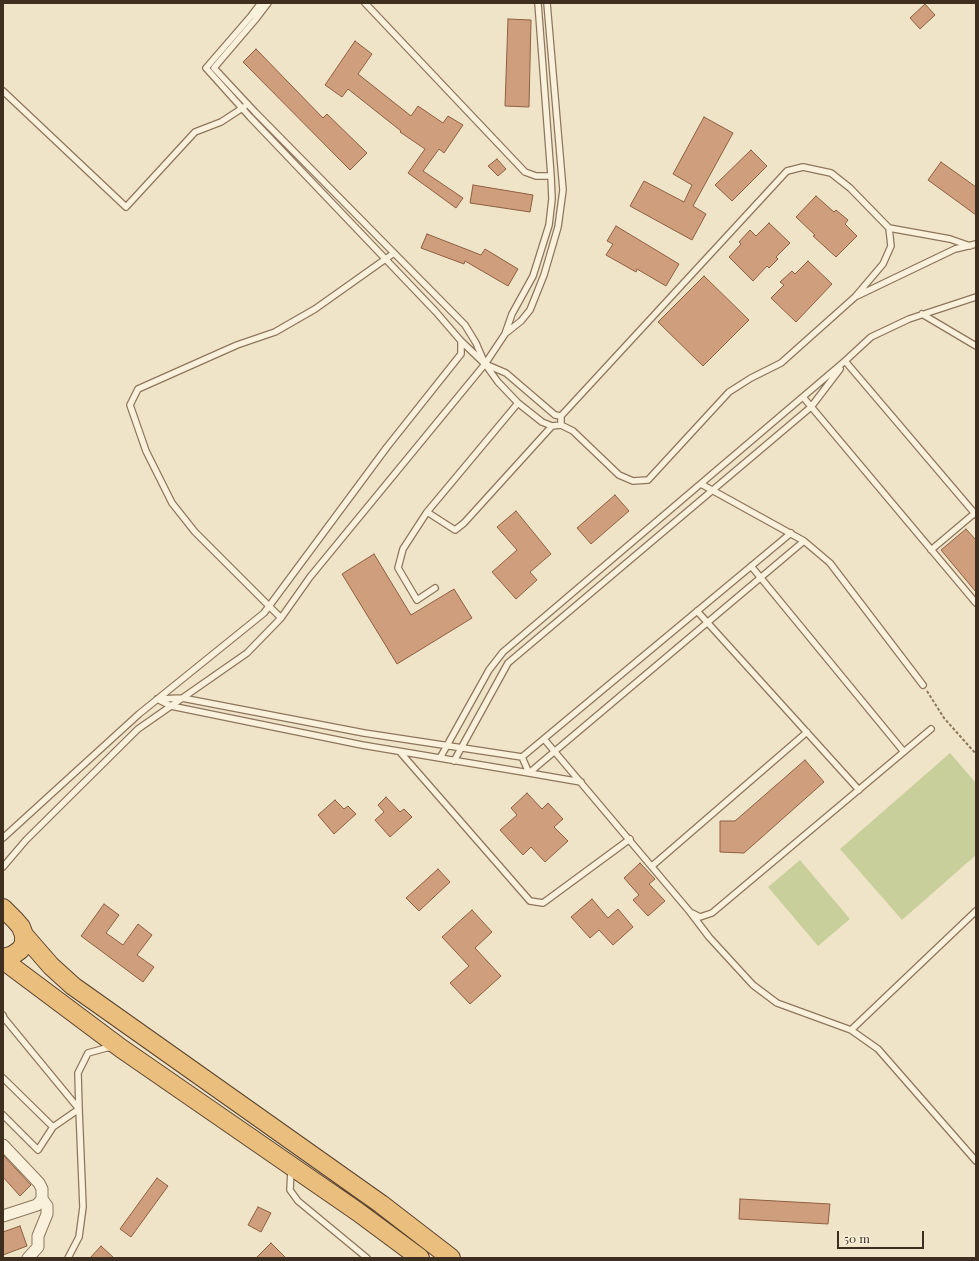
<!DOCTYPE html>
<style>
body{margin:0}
#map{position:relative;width:979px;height:1261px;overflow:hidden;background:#f0e4c8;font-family:"Playfair Display",serif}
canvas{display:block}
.frame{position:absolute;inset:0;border:4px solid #3d2e20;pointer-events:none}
.scale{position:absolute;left:837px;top:1231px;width:87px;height:18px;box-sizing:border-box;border:2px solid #3d2e20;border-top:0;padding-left:5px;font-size:12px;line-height:14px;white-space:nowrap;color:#3d2e20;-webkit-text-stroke:3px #f7eed8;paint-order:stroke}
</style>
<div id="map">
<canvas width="979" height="1261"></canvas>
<div class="frame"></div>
<div class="scale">50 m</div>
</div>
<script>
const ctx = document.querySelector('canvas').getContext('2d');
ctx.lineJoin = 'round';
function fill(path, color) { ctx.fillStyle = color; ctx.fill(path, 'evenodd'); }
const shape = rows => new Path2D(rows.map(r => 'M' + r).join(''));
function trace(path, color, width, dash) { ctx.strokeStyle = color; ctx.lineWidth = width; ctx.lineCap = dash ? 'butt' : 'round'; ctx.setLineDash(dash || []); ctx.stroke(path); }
const green = shape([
 [950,753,976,783,976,855,902,920,840,849],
 [800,860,850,919,818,946,768,887]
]);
const building = shape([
 [925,4,935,15,920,29,910,18,925,4],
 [508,19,531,20,529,107,505,106,508,19],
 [355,41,372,54,358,74,411,116,418,106,443,123,448,116,463,125,444,153,439,149,423,171,463,198,456,208,408,173,425,149,400,132,401,131,348,89,342,97,325,85,355,41],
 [256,49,323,118,327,114,367,153,350,170,243,62,256,49],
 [704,117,733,133,693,206,706,214,692,240,630,206,644,181,684,202,692,185,673,174,704,117],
 [751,150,767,166,732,201,715,185,751,150],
 [497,159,506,169,498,176,488,166,497,159],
 [941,162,976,187,976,215,928,180,941,162],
 [473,185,533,195,530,212,470,203,473,185],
 [816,196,834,212,836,210,848,220,845,224,857,236,836,257,813,236,815,235,796,217,816,196],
 [769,223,790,243,776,257,778,259,769,268,767,266,753,281,729,257,741,244,739,242,750,230,756,236,769,223],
 [616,226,679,264,666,286,637,269,636,272,606,255,613,244,607,241,616,226],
 [427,234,481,255,485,249,518,269,508,286,465,261,464,264,421,248,427,234],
 [808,261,832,284,796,322,771,298,784,285,780,282,792,271,795,274,808,261],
 [704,276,749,320,703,366,658,322,704,276],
 [615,495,629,511,591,544,577,528,615,495],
 [516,511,551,554,530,572,537,580,516,599,492,572,517,550,497,527,516,511],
 [966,529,976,540,976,592,941,550,966,529],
 [374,554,411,615,454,589,472,618,397,664,342,574,374,554],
 [805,760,824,782,744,853,720,852,720,821,735,821,805,760],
 [527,793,542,809,548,803,563,819,554,827,568,841,545,862,531,847,523,855,500,830,517,815,511,808,527,793],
 [386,797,400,812,404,809,412,817,390,837,375,820,384,812,378,805,386,797],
 [335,800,344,809,348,806,356,814,334,834,318,815,335,800],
 [640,863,655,879,649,884,665,901,648,916,633,900,639,895,624,878,640,863],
 [438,869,450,882,419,911,406,898,438,869],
 [592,899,608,918,618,909,633,927,613,945,599,930,590,938,571,917,592,899],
 [104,904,119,915,106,933,123,945,138,924,152,935,137,955,154,967,143,982,81,936,104,904],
 [472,910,492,932,475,948,501,976,470,1004,450,983,469,966,442,937,472,910],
 [3,1155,31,1185,20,1196,3,1177,3,1155],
 [157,1178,168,1186,131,1237,120,1229,157,1178],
 [740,1199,830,1204,828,1224,739,1219,740,1199],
 [258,1207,271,1213,261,1232,248,1225,258,1207],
 [20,1226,27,1246,3,1255,3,1232,20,1226],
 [271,1243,286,1258,256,1258,271,1243],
 [101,1246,114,1258,90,1258,101,1246]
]);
const path = shape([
 [927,691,944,718,976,754]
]);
const service = shape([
 [261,3,251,16,206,68,250,117,436,312,461,341,485,364,498,382,518,403,542,422,552,426],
 [268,3,255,20,214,68,255,112,465,325,476,343,485,364,506,373,555,415,561,416],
 [365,3,525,172,536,176,551,176],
 [3,91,126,207,195,132,221,122,244,107],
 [889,228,950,239,970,246],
 [857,296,955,249,976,244],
 [922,314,976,346],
 [506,333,521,321,530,310,544,275,558,227,563,190,547,3],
 [845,361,976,515],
 [803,397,976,603],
 [701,484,804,541,830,563,923,685],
 [427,512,455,530,464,523,552,426,561,425,573,431,619,475,633,481,648,480,729,392,751,378,781,363,855,297,883,264,891,246,889,228,850,188,831,173,803,167,787,171,561,416,561,425],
 [931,550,976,512],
 [751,566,904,752],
 [435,588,417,600,398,568,403,549,427,512,518,403],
 [697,611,859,790],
 [281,618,195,532,172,503,146,451,130,405,138,389,237,345,275,332,315,309,394,253],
 [157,699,171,706,362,745,529,773,804,541],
 [159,699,182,698,364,733,522,757,791,533],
 [544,739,690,912,709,937,753,985,777,1003,851,1030,878,1049,976,1161],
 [400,752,530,901,543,903,630,839],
 [522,757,529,773,581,782],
 [440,758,489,670,503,652,845,361,871,337,909,319,976,297],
 [454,761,508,663,811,407,840,369],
 [3,838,139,714,264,613,387,447,461,354,461,341],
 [652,866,807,732],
 [3,867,26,840,138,729,247,653,281,618,310,577,485,364,505,334,512,314,533,276,549,225,552,199,551,176,538,3],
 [692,913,700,917,712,913,931,729],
 [3,1015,4,1018,79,1109,78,1073,88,1053,106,1048,111,1048],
 [851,1030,976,911],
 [3,1078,53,1127],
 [3,1115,38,1150,53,1127,79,1109],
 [291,1170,290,1190,298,1201,367,1258],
 [68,1258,79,1237,83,1207,79,1109]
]);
const minor = shape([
 [3,1145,39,1183,42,1189,42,1199,37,1205,3,1216],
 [28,1258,38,1247,38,1236,47,1214,47,1206,42,1199]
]);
const trunk = shape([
 [3,908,15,920,21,927,24,935,24,944,20,950,13,955,3,958],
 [24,935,51,966,73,986,381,1204,451,1258],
 [3,960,122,1049,358,1212,420,1258]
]);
fill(green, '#c9cf9b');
fill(building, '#cf9f7d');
trace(building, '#8d5f41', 1);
trace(service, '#8d765c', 8);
trace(minor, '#8d765c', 13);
trace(trunk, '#5b4430', 20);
trace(path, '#8d765c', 2, [3, 2]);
trace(service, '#faf1dc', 5.5);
trace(minor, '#faf1dc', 11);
trace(trunk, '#eabe7c', 18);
</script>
